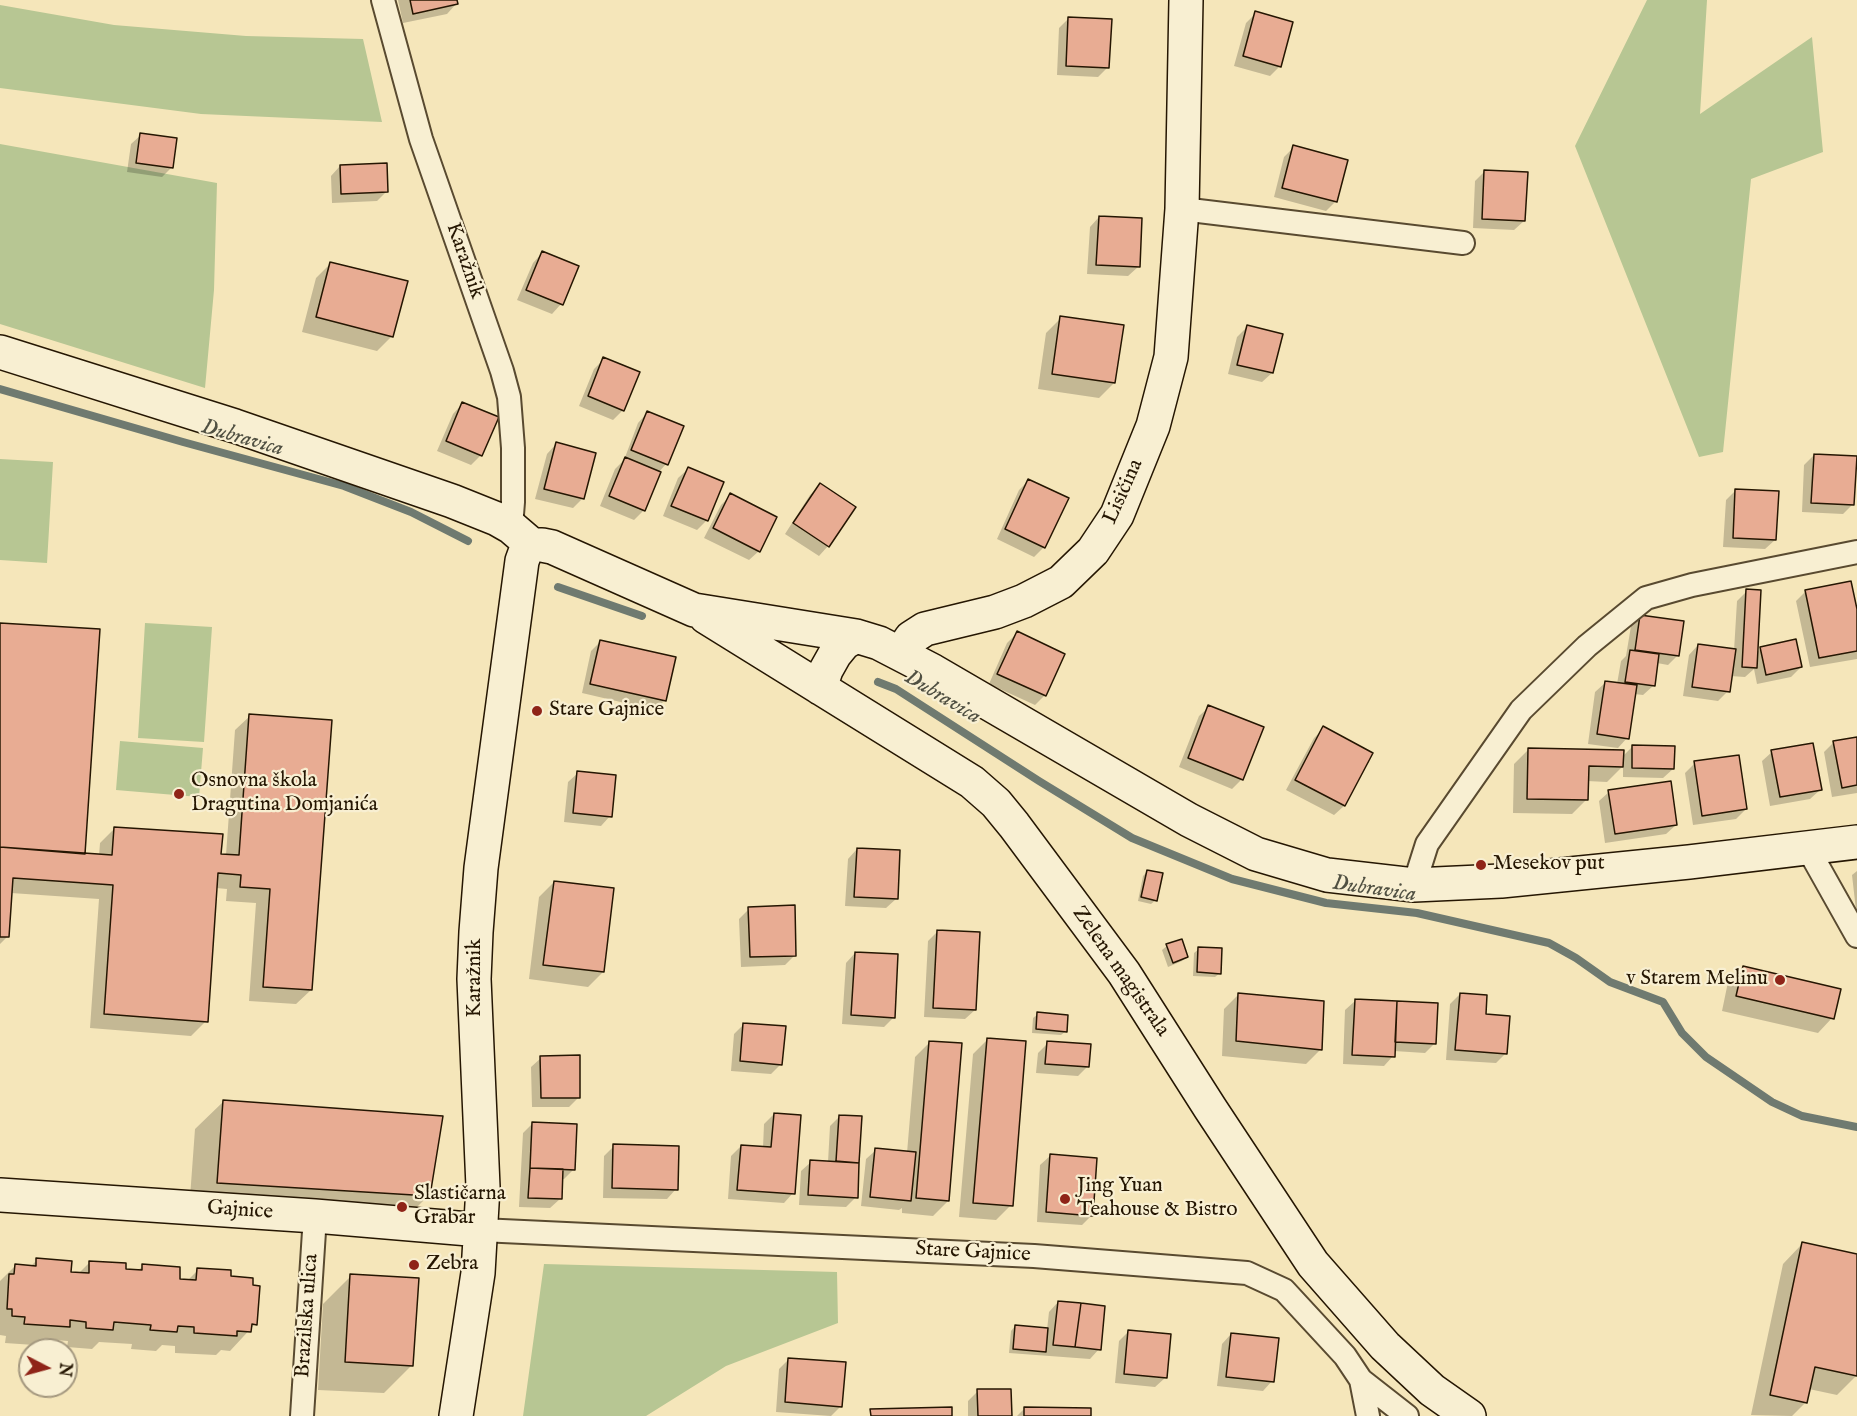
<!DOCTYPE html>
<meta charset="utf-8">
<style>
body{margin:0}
#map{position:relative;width:1857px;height:1416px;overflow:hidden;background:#f5e6ba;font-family:"IM FELL English",serif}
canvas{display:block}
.north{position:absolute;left:18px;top:1338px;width:60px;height:60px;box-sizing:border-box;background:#f8efd2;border:2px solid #a4987f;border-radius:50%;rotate:96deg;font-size:16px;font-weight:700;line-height:24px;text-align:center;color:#251602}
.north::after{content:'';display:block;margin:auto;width:21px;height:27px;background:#8f2418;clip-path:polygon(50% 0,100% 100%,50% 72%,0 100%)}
</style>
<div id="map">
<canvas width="1857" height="1416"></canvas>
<div class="north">N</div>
</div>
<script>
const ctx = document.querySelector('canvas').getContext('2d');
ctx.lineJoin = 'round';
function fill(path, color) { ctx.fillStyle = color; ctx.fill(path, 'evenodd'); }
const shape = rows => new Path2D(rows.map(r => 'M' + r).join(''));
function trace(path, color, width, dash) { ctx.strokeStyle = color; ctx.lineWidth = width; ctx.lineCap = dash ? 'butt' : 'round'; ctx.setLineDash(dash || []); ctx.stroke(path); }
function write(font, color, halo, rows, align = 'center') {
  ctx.font = font + ' "IM FELL English",serif'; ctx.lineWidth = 4.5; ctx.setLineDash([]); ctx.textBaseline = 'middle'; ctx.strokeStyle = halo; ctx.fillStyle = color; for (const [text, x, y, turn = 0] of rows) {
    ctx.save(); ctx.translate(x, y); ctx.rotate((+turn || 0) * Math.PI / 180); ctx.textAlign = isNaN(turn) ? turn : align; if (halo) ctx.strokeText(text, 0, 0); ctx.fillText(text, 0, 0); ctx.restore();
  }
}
const green = shape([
 [1647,0,1707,0,1700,114,1812,37,1823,152,1751,179,1723,452,1699,457,1575,146],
 [0,5,114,25,246,36,363,39,382,122,201,114,0,88],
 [0,144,217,183,214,290,205,388,0,324],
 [0,459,53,462,47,563,0,560],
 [145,623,212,627,204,742,138,738],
 [120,741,203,748,199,797,116,790],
 [544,1264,837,1272,838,1323,726,1366,646,1416,521,1416,523,1416]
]);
const shadow = shape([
 [398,0,456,0,456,4,447,14,403,23],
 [1256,13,1280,66,1270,76,1234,66,1246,23],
 [1069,18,1107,68,1098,77,1057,75,1059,28],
 [141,135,172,167,162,177,127,172,131,144],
 [1294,147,1336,201,1326,211,1274,197,1284,157],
 [340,166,387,191,377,201,332,203,331,176],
 [1485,171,1524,221,1514,230,1473,228,1475,181],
 [1099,217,1138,267,1128,276,1087,274,1090,227],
 [542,253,577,267,561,304,552,314,517,300,533,263],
 [331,263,392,336,377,351,302,332,316,278],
 [1061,318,1114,383,1099,398,1038,389,1046,333],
 [1247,327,1272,373,1262,382,1228,374,1237,337],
 [604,359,623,410,613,420,579,406,594,369],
 [462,404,481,455,471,465,437,451,453,414],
 [647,413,666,464,658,473,644,510,634,520,600,506,615,469,624,460,638,423],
 [556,444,594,454,582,499,573,508,535,499,547,454],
 [1814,455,1853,504,1843,514,1802,512,1804,465],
 [688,469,707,520,697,530,663,516,678,478],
 [1028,481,1044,547,1034,557,997,539,1019,490],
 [820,485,828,546,819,556,785,534,810,495],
 [1736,490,1775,540,1765,549,1723,547,1726,500],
 [731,495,759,551,749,560,704,538,721,505],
 [1747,591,1756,653,1761,648,1801,667,1791,677,1757,684,1754,669,1745,677,1730,676,1728,691,1718,701,1683,696,1689,655,1698,645,1734,651,1737,601],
 [1806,591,1857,616,1857,659,1810,667,1796,601],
 [1640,617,1678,655,1668,665,1657,663,1653,686,1643,695,1634,694,1627,738,1618,748,1588,744,1595,692,1605,683,1617,684,1621,661,1626,656,1631,626],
 [0,624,84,855,99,856,100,843,115,828,226,855,235,730,250,716,311,990,296,1004,249,1001,256,903,226,901,227,889,216,888,206,1021,191,1036,90,1028,99,899,11,893,7,937,0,944],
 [1017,633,1045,695,1035,705,989,684,1007,643],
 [601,641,665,700,655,710,582,693,591,651],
 [1209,707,1242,779,1232,789,1179,767,1199,716],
 [1324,728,1371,753,1344,806,1334,815,1286,790,1314,738],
 [1857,738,1857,793,1832,797,1824,752,1834,742],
 [1633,746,1673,769,1663,778,1623,777,1623,766,1607,782,1587,781,1587,799,1572,814,1513,813,1514,764,1529,749,1622,757],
 [1772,752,1820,790,1810,799,1770,806,1762,761],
 [1695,763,1746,809,1736,819,1693,825,1685,773],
 [578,773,610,816,601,826,564,822,568,782],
 [1609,792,1676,825,1666,834,1605,843,1599,801],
 [857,849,896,899,886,908,845,906,848,859],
 [1857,871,1857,919,1852,875],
 [1147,872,1156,900,1151,904,1138,901,1143,876],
 [554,882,603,972,588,987,529,979,539,897],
 [749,909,795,955,785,965,741,967,739,919],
 [937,932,975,1010,965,1019,924,1017,928,941],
 [1167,946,1187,957,1182,961,1168,967,1162,950],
 [1199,949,1220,973,1215,977,1193,976,1194,953],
 [855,953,894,1017,884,1027,842,1024,846,963],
 [1743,967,1832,1018,1818,1033,1722,1011,1728,982],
 [1239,994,1321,1049,1306,1064,1222,1056,1224,1009],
 [1460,994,1485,1016,1506,1053,1496,1063,1446,1060,1450,1004],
 [1355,1001,1435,1043,1425,1053,1394,1051,1393,1056,1384,1066,1343,1064,1345,1010],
 [1038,1014,1066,1031,1061,1035,1032,1033,1033,1018],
 [744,1024,781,1064,771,1074,731,1071,734,1034],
 [987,1040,1011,1205,996,1220,959,1217,973,1054],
 [930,1042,948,1201,933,1216,902,1213,902,1208,899,1210,861,1206,866,1159,876,1150,907,1153,915,1057],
 [1048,1043,1088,1066,1078,1076,1036,1073,1038,1053],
 [541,1058,579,1097,569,1107,532,1107,531,1067],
 [224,1101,428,1196,400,1224,189,1211,195,1129],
 [774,1114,793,1193,784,1203,728,1199,731,1156,741,1146,763,1148,764,1124],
 [840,1116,860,1117,856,1197,846,1207,799,1205,801,1171,811,1162,828,1162,830,1126],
 [533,1123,574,1169,564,1179,561,1179,560,1199,550,1208,519,1207,523,1133],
 [614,1146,676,1189,667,1199,603,1198,604,1156],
 [1050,1156,1092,1215,1082,1225,1037,1222,1040,1165],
 [1802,1244,1857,1255,1857,1375,1837,1395,1809,1389,1806,1402,1792,1416,1751,1415,1783,1264],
 [37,1260,70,1273,78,1274,90,1262,124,1271,137,1271,143,1266,178,1280,187,1281,198,1270,230,1278,255,1324,230,1351,221,1350,216,1355,175,1353,175,1346,162,1345,156,1351,131,1349,132,1344,99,1342,92,1349,67,1347,68,1341,55,1340,49,1346,5,1343,6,1336,0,1335,0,1281,15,1266,30,1267],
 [351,1276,412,1365,384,1393,318,1390,323,1304],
 [1058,1302,1099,1349,1090,1359,1009,1353,1011,1331,1015,1326,1047,1330,1049,1312],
 [1129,1331,1165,1378,1155,1387,1115,1383,1119,1341],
 [1231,1334,1272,1381,1263,1391,1217,1386,1222,1344],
 [789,1359,841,1406,831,1416,776,1412,779,1369],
 [978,1391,1010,1416,968,1416,968,1401],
 [1025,1408,1090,1416,1017,1416]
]);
const stream = shape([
 [0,389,183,442,344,486,411,512,468,541],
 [558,587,642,616],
 [878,682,896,689,1039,781,1132,838,1232,879,1326,903,1417,913,1549,943,1576,958,1610,982,1663,1002,1682,1033,1706,1057,1772,1102,1802,1116,1857,1127]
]);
const building = shape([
 [410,0,457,0,458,4,413,14,410,0],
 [1255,11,1293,22,1281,67,1243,56,1255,11],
 [1068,17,1112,19,1109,68,1066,66,1068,17],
 [140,133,177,138,173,168,136,163,140,133],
 [1293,145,1348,160,1337,202,1282,188,1293,145],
 [387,163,388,192,341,194,340,165,387,163],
 [1484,170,1528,172,1525,221,1482,219,1484,170],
 [1099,216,1142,218,1140,267,1096,265,1099,216],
 [542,251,579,266,563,305,526,290,542,251],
 [330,262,408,281,393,337,316,317,330,262],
 [1060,316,1124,325,1115,383,1052,374,1060,316],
 [1247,325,1283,334,1273,373,1237,365,1247,325],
 [603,357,640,372,624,411,588,396,603,357],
 [462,402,499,417,482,456,446,441,462,402],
 [647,411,684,426,668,465,631,450,647,411],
 [556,442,596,453,584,499,544,489,556,442],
 [1814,454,1857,456,1854,505,1811,503,1814,454],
 [625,457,661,472,645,511,609,496,625,457],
 [688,467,724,482,708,521,671,506,688,467],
 [1028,479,1069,498,1045,548,1005,529,1028,479],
 [820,483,856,507,829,547,793,523,820,483],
 [1735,489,1779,491,1776,540,1733,538,1735,489],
 [730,493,777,517,760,552,713,528,730,493],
 [1851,581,1857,609,1857,651,1819,658,1805,590,1851,581],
 [1746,589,1761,590,1757,668,1742,667,1746,589],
 [1640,615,1684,621,1679,656,1635,650,1640,615],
 [0,623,100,629,85,854,0,847,0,623],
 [1017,631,1065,654,1046,696,997,674,1017,631],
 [1796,639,1802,667,1766,675,1760,647,1796,639],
 [600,640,676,657,666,701,590,684,600,640],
 [1698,644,1736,649,1730,692,1692,687,1698,644],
 [1630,650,1659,654,1655,686,1625,682,1630,650],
 [1605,681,1637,685,1629,739,1597,734,1605,681],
 [1208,705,1264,727,1243,780,1188,758,1208,705],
 [249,714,332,720,312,990,263,987,270,889,240,887,241,875,218,873,208,1022,104,1014,113,885,13,878,9,937,0,937,0,847,112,855,114,827,223,834,221,854,239,855,249,714],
 [1323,726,1373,753,1345,806,1295,780,1323,726],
 [1857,737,1857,785,1842,788,1833,741,1857,737],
 [1813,743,1822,790,1780,797,1771,750,1813,743],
 [1632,745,1675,746,1674,769,1632,768,1632,745],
 [1528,748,1624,750,1623,767,1589,766,1588,800,1527,799,1528,748],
 [1739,755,1747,809,1702,816,1694,761,1739,755],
 [577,771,616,775,612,817,573,813,577,771],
 [1671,781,1677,825,1615,834,1608,790,1671,781],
 [857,848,900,850,898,899,854,897,857,848],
 [1147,870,1163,873,1157,901,1141,897,1147,870],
 [554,881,614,888,604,972,543,965,554,881],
 [795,905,796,956,750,957,748,907,795,905],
 [937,930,980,932,976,1010,933,1008,937,930],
 [1182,939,1188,957,1173,963,1166,944,1182,939],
 [1198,947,1222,948,1221,974,1197,972,1198,947],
 [855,952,898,954,895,1018,851,1015,855,952],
 [1743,966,1841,989,1834,1019,1736,996,1743,966],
 [1238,993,1324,1001,1322,1050,1236,1041,1238,993],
 [1460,993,1487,995,1486,1014,1510,1016,1507,1054,1455,1050,1460,993],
 [1355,999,1397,1001,1395,1057,1352,1055,1355,999],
 [1397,1001,1438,1003,1436,1044,1395,1042,1397,1001],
 [1037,1012,1068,1015,1067,1032,1036,1029,1037,1012],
 [743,1023,786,1026,782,1065,740,1061,743,1023],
 [987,1038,1026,1041,1013,1206,973,1203,987,1038],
 [929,1041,962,1043,949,1201,916,1198,929,1041],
 [1047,1041,1091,1044,1089,1067,1045,1064,1047,1041],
 [580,1055,580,1098,541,1098,540,1056,580,1055],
 [223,1100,443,1116,430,1196,217,1183,223,1100],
 [774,1113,801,1115,795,1194,737,1190,741,1145,771,1147,774,1113],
 [839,1115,862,1116,859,1163,836,1161,839,1115],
 [532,1122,577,1124,575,1170,530,1168,532,1122],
 [613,1144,679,1146,678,1190,612,1188,613,1144],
 [875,1148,916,1152,911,1201,870,1197,875,1148],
 [1050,1154,1097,1158,1093,1216,1046,1212,1050,1154],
 [810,1160,859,1163,858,1198,808,1195,810,1160],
 [530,1168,563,1169,562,1199,528,1198,530,1168],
 [1802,1242,1857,1254,1857,1376,1815,1367,1807,1403,1770,1395,1802,1242],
 [36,1258,72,1261,71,1272,89,1273,89,1261,126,1263,126,1269,142,1270,142,1264,180,1267,180,1279,196,1280,197,1268,231,1270,231,1276,253,1278,253,1285,260,1286,257,1325,252,1324,251,1332,237,1331,237,1336,194,1333,194,1327,178,1326,177,1332,150,1330,151,1325,114,1322,113,1330,86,1328,86,1322,70,1320,70,1327,24,1324,25,1317,12,1316,12,1309,7,1309,9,1274,14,1274,15,1264,36,1266,36,1258],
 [350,1274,419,1278,413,1366,345,1362,350,1274],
 [1058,1301,1081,1303,1075,1347,1053,1345,1058,1301],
 [1081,1303,1105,1306,1101,1350,1075,1347,1081,1303],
 [1015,1325,1048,1328,1046,1352,1013,1349,1015,1325],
 [1128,1330,1171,1334,1167,1378,1124,1374,1128,1330],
 [1231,1333,1279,1338,1274,1382,1226,1377,1231,1333],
 [788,1358,846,1362,842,1407,785,1402,788,1358],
 [977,1389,1011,1389,1012,1416,978,1416,977,1389],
 [952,1407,952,1416,871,1416,870,1409,952,1407],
 [1024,1407,1091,1408,1091,1416,1024,1416,1024,1407]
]);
const street = shape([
 [383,0,421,139,502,371,509,397,513,448,513,502,511,527],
 [1182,209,1463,243],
 [1807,847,1857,936],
 [1414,885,1427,844,1521,710,1587,646,1646,598,1692,585,1857,552],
 [481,1230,1034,1256,1247,1273,1284,1290,1345,1356,1361,1380,1407,1416],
 [1361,1380,1368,1416],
 [302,1416,315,1216]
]);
const secondary = shape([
 [0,352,235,426,452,501,497,519,511,527,532,545,542,545,552,547,694,610,856,636,879,643,933,671,1189,820,1256,854,1327,875,1414,885,1501,881,1689,862,1857,842],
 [706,617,972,782,996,803,1014,825,1124,973,1210,1108,1313,1264,1385,1346,1432,1390,1469,1416],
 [901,653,911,638,925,629,995,612,1024,601,1061,582,1093,551,1117,515,1153,426,1171,357,1182,209,1186,0],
 [820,688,826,670,835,654,844,643,856,636],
 [0,1195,315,1216,481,1230],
 [456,1416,478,1273,483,1187,474,979,476,932,481,868,522,561,526,550,532,545]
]);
const markers = [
 [537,711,6,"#8f2418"],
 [179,794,6,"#8f2418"],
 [1481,865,6,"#8f2418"],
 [1780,980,6,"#8f2418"],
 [1065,1199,6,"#8f2418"],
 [402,1207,6,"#8f2418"],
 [414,1265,6,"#8f2418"]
];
const streetNames = [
 ["Karažnik",464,261,71],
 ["Lisičina",1124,492,-66],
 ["Zelena magistrala",1120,972,55],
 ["Karažnik",476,978,-90],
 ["Gajnice",240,1211,4],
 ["Stare Gajnice",973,1253,3],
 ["Brazilska ulica",308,1316,-86]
];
const poiNames = [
 ["Stare Gajnice",549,711],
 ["Osnovna škola",191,782],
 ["Dragutina Domjanića",191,806],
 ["Mesekov put",1493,865],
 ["v Starem Melinu",1768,980,"right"],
 ["Jing Yuan",1077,1187],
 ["Teahouse & Bistro",1077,1211],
 ["Slastičarna",414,1195],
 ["Grabar",414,1219],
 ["Zebra",426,1265]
];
const waterNames = [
 ["Dubravica",242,439,16],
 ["Dubravica",942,698,31],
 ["Dubravica",1374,890,8]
];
fill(green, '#b7c693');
fill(shadow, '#0003');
trace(stream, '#6f7a70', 8);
fill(building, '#e8ac93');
trace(building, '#251602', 1.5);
trace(street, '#594a30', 26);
trace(secondary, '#251602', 36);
trace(street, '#f8efd2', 22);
trace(secondary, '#f8efd2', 33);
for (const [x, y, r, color] of markers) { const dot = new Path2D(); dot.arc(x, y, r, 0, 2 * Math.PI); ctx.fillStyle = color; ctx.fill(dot); trace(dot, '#f8efd2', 2); }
write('21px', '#251602', '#f8efd2', streetNames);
write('21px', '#251602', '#f8efd2', poiNames, 'left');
write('italic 22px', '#505042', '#f8efd2', waterNames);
</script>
